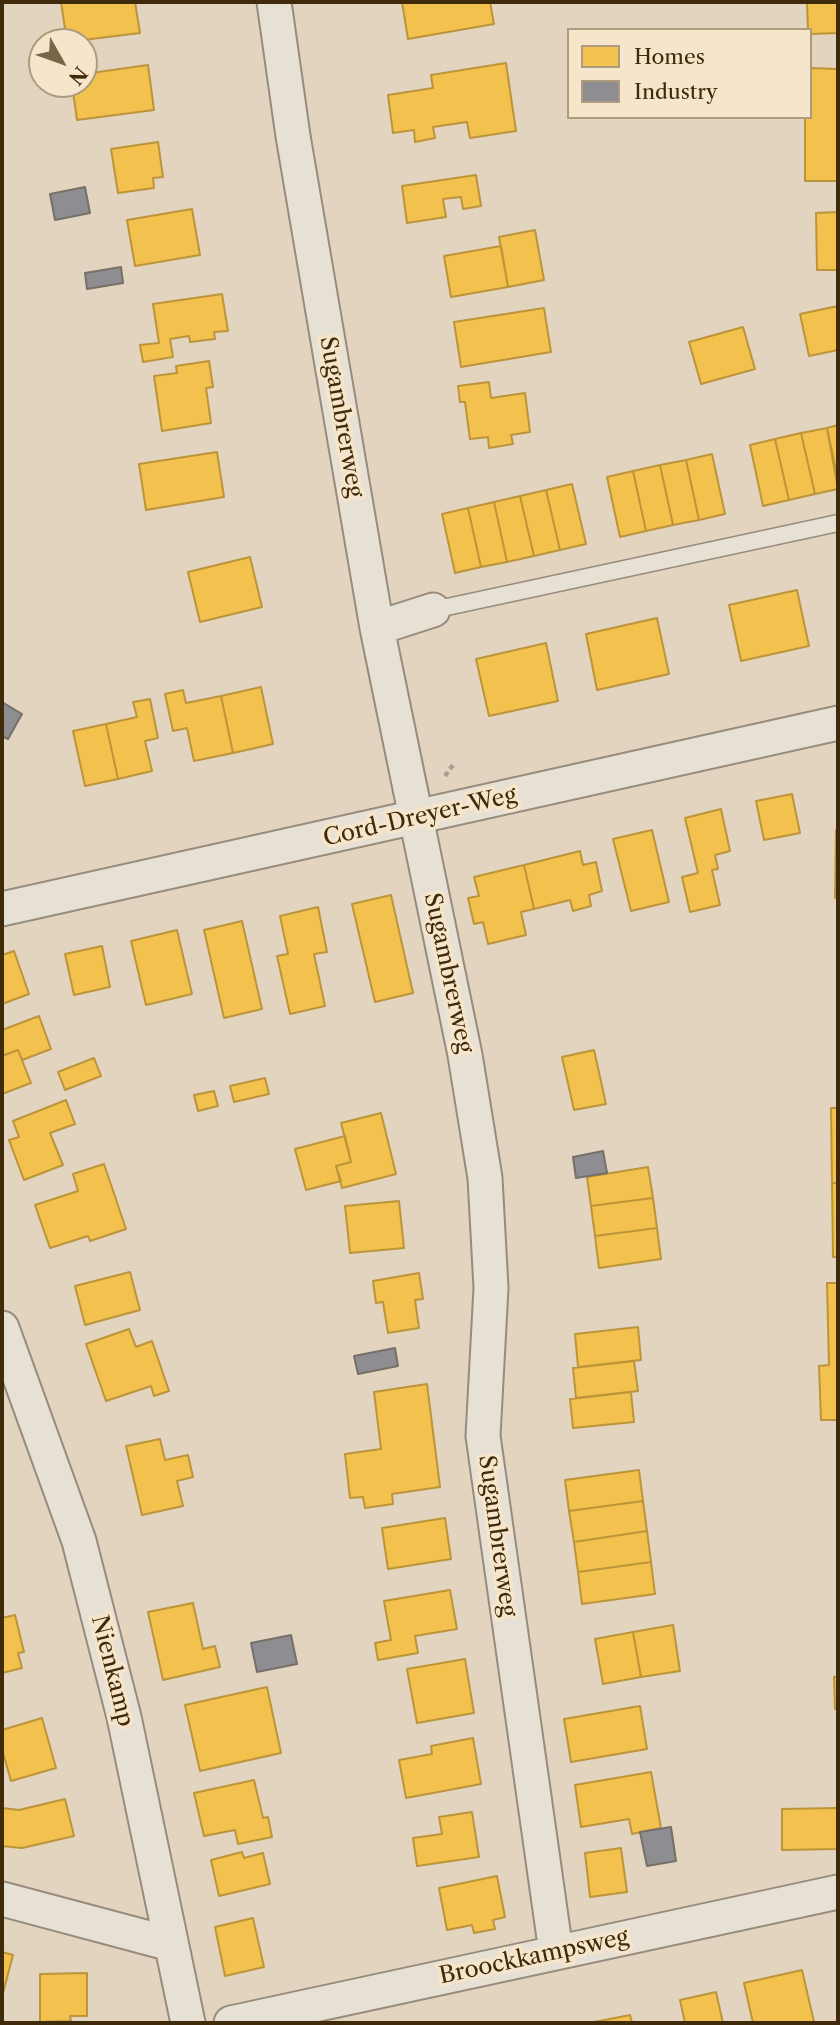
<!DOCTYPE html>
<style>
body{margin:0}
#map{position:relative;width:840px;height:2025px;overflow:hidden;background:#e2d4be;font-family:"Libre Caslon Text",serif}
canvas{display:block}
.frame{position:absolute;inset:0;border:4px solid #3f2b0a;pointer-events:none}
.legend{position:absolute;left:567px;top:28px;width:245px;height:91px;box-sizing:border-box;background:#f6e5cb;border:2px solid #ad9b7e;margin:0;padding:9px 12px;list-style:none;font-size:21px;color:#3f2b0a}
.legend li{display:flex;align-items:center;gap:14px;height:35px}
.legend b{width:35px;border:2px solid #ad9b7e}
.north{position:absolute;left:28px;top:28px;width:70px;height:70px;box-sizing:border-box;background:#f6e5cb;border:2px solid #ad9b7e;border-radius:50%;rotate:130deg;font-size:19px;font-weight:700;line-height:28px;text-align:center;color:#3f2b0a}
.north::after{content:'';display:block;margin:auto;width:24px;height:32px;background:#786649;clip-path:polygon(50% 0,100% 100%,50% 72%,0 100%)}
</style>
<div id="map">
<canvas width="840" height="2025"></canvas>
<div class="frame"></div>
<ul class="legend">
<li><b style="height:19px;background:#f2c14e"></b>Homes</li>
<li><b style="height:19px;background:#8d8d92"></b>Industry</li>
</ul>
<div class="north">N</div>
</div>
<script>
const ctx = document.querySelector('canvas').getContext('2d');
ctx.lineJoin = 'round';
function fill(path, color) { ctx.fillStyle = color; ctx.fill(path, 'evenodd'); }
const shape = rows => new Path2D(rows.map(r => 'M' + r).join(''));
function trace(path, color, width, dash) { ctx.strokeStyle = color; ctx.lineWidth = width; ctx.lineCap = dash ? 'butt' : 'round'; ctx.setLineDash(dash || []); ctx.stroke(path); }
function write(font, color, halo, rows, align = 'center') {
  ctx.font = font + ' "Libre Caslon Text",serif'; ctx.lineWidth = 7; ctx.setLineDash([]); ctx.textBaseline = 'middle'; ctx.strokeStyle = halo; ctx.fillStyle = color; for (const [text, x, y, turn = 0] of rows) {
    ctx.save(); ctx.translate(x, y); ctx.rotate((+turn || 0) * Math.PI / 180); ctx.textAlign = isNaN(turn) ? turn : align; if (halo) ctx.strokeText(text, 0, 0); ctx.fillText(text, 0, 0); ctx.restore();
  }
}
const homes = shape([
 [61,2,135,2,140,33,67,42,61,2],
 [402,2,490,2,494,24,408,39,402,2],
 [807,2,838,2,838,33,810,34,810,30,808,30,807,2],
 [506,63,516,131,470,138,467,122,433,127,435,138,415,142,414,130,393,133,388,95,433,88,431,75,506,63],
 [148,65,154,110,77,120,72,84,84,84,84,74,148,65],
 [810,68,838,69,838,181,805,181,805,117,810,117,810,68],
 [158,142,163,177,153,178,154,188,118,193,111,149,158,142],
 [476,175,481,206,463,209,461,197,443,199,446,217,407,223,402,186,476,175],
 [192,209,200,255,135,266,127,220,192,209],
 [838,212,838,270,817,270,816,213,838,212],
 [535,230,544,280,508,287,499,237,535,230],
 [501,246,508,287,451,297,444,256,501,246],
 [222,294,228,331,214,332,215,339,190,342,189,336,170,339,173,357,143,362,140,345,159,343,153,304,222,294],
 [838,306,838,350,809,356,800,314,838,306],
 [544,308,551,352,461,367,454,322,544,308],
 [743,327,755,369,701,384,689,342,743,327],
 [209,361,213,387,206,388,211,423,162,431,154,376,177,373,176,366,209,361],
 [489,382,491,398,525,393,530,432,511,435,513,444,489,448,488,437,470,439,465,402,460,402,458,386,489,382],
 [838,425,838,480,827,428,838,425],
 [827,428,838,489,815,494,801,433,827,428],
 [801,433,815,494,789,500,775,439,801,433],
 [775,439,789,500,763,506,750,445,775,439],
 [217,452,224,497,146,510,139,464,217,452],
 [712,454,725,514,699,520,686,460,712,454],
 [686,460,699,520,673,525,660,465,686,460],
 [660,465,673,525,646,531,633,471,660,465],
 [633,471,646,531,620,537,607,477,633,471],
 [572,484,586,544,560,550,546,490,572,484],
 [546,490,560,550,534,556,520,496,546,490],
 [520,496,534,556,507,562,494,502,520,496],
 [494,502,507,562,481,567,468,508,494,502],
 [468,508,481,567,455,573,442,514,468,508],
 [250,557,262,607,200,622,188,572,250,557],
 [797,590,809,646,741,661,729,605,797,590],
 [657,618,669,674,597,690,586,634,657,618],
 [546,643,558,701,489,716,476,659,546,643],
 [261,687,273,744,233,753,221,696,261,687],
 [183,690,186,703,221,696,233,753,194,761,187,728,173,731,165,694,183,690],
 [150,699,158,738,145,741,152,771,118,779,106,724,137,717,133,702,150,699],
 [106,724,118,779,85,786,73,731,106,724],
 [792,794,800,833,764,840,756,801,792,794],
 [721,809,730,851,715,855,718,869,712,870,720,905,690,912,682,877,698,873,685,818,721,809],
 [652,830,669,902,631,911,613,839,652,830],
 [836,830,838,830,838,898,835,898,836,830],
 [580,851,583,865,596,862,602,891,589,895,591,906,573,911,570,900,534,909,524,865,580,851],
 [524,865,534,909,521,912,526,935,488,944,483,922,474,924,468,898,479,896,474,877,524,865],
 [391,895,413,993,375,1002,352,904,391,895],
 [318,907,327,952,314,954,325,1006,290,1014,277,956,288,954,280,916,318,907],
 [242,921,262,1009,224,1018,204,930,242,921],
 [177,930,192,994,146,1005,131,941,177,930],
 [102,946,110,987,74,995,65,954,102,946],
 [14,951,29,994,2,1004,2,955,14,951],
 [39,1016,51,1049,22,1060,18,1050,2,1056,2,1030,39,1016],
 [18,1050,31,1083,2,1094,2,1056,18,1050],
 [594,1050,606,1104,574,1110,562,1057,594,1050],
 [94,1058,101,1076,65,1090,58,1072,94,1058],
 [265,1078,269,1094,234,1102,230,1086,265,1078],
 [214,1091,218,1106,198,1111,194,1095,214,1091],
 [66,1100,75,1124,50,1133,63,1165,24,1180,9,1140,19,1137,13,1121,66,1100],
 [831,1108,838,1108,838,1183,832,1183,831,1108],
 [381,1113,396,1174,342,1188,336,1166,351,1162,341,1123,381,1113],
 [345,1136,351,1162,336,1166,341,1181,306,1190,295,1149,345,1136],
 [104,1164,126,1229,90,1241,88,1236,50,1248,35,1205,78,1191,73,1174,104,1164],
 [648,1167,653,1198,591,1206,587,1177,648,1167],
 [832,1183,838,1183,838,1257,833,1257,832,1183],
 [653,1198,657,1228,595,1236,591,1206,653,1198],
 [399,1201,404,1248,350,1253,345,1206,399,1201],
 [657,1228,661,1259,599,1268,595,1236,657,1228],
 [130,1272,140,1310,85,1325,75,1286,130,1272],
 [419,1273,423,1299,415,1300,419,1328,388,1333,383,1302,376,1303,373,1281,419,1273],
 [827,1283,838,1283,838,1420,821,1420,819,1366,829,1365,827,1283],
 [638,1327,641,1360,578,1367,575,1334,638,1327],
 [129,1329,136,1347,152,1341,169,1391,154,1396,151,1386,106,1401,86,1344,129,1329],
 [634,1361,638,1391,576,1398,573,1368,634,1361],
 [427,1384,440,1487,392,1494,393,1504,365,1508,363,1497,350,1498,345,1454,381,1449,374,1392,427,1384],
 [631,1392,634,1422,573,1428,570,1399,631,1392],
 [160,1439,165,1460,188,1455,193,1477,177,1481,183,1506,142,1515,126,1446,160,1439],
 [639,1470,643,1501,569,1511,565,1480,639,1470],
 [643,1501,647,1531,574,1542,569,1511,643,1501],
 [445,1518,451,1559,388,1569,382,1528,445,1518],
 [647,1531,651,1562,578,1572,574,1542,647,1531],
 [651,1562,655,1594,582,1604,578,1572,651,1562],
 [450,1590,457,1629,415,1636,418,1653,378,1660,375,1643,391,1640,384,1601,450,1590],
 [193,1603,203,1649,215,1646,220,1667,163,1680,148,1612,193,1603],
 [15,1615,24,1652,18,1653,22,1668,2,1673,2,1618,15,1615],
 [673,1625,680,1671,641,1677,633,1632,673,1625],
 [633,1632,641,1677,603,1684,595,1639,633,1632],
 [465,1659,474,1713,417,1723,407,1669,465,1659],
 [838,1676,838,1709,835,1709,834,1677,838,1676],
 [267,1687,281,1753,200,1771,185,1705,267,1687],
 [640,1706,647,1749,571,1762,564,1719,640,1706],
 [42,1718,56,1768,11,1781,2,1749,2,1730,42,1718],
 [473,1738,481,1784,406,1798,399,1760,432,1754,431,1746,473,1738],
 [651,1772,661,1828,632,1834,629,1819,581,1827,575,1785,651,1772],
 [254,1780,263,1818,268,1817,272,1837,238,1844,235,1830,204,1836,194,1793,254,1780],
 [65,1799,74,1836,22,1848,2,1846,2,1808,19,1810,65,1799],
 [837,1808,837,1849,782,1850,782,1809,837,1808],
 [472,1812,479,1857,417,1866,413,1838,442,1834,439,1817,472,1812],
 [621,1848,627,1892,590,1897,585,1853,621,1848],
 [242,1852,244,1858,263,1853,270,1884,219,1896,211,1860,242,1852],
 [497,1876,505,1917,493,1920,495,1929,474,1933,472,1925,447,1930,439,1888,497,1876],
 [253,1918,264,1967,225,1976,215,1927,253,1918],
 [2,1952,13,1955,2,1997,2,1952],
 [802,1970,814,2022,753,2023,744,1983,802,1970],
 [87,1973,87,2016,70,2016,71,2021,40,2022,40,1974,87,1973],
 [716,1992,723,2023,685,2023,680,2000,716,1992],
 [630,2015,632,2023,589,2023,630,2015]
]);
const industry = shape([
 [85,187,90,213,55,220,50,194,85,187],
 [121,267,123,283,87,289,85,273,121,267],
 [2,702,22,714,8,739,2,736,2,702],
 [603,1151,607,1173,576,1178,573,1157,603,1151],
 [395,1348,398,1366,358,1374,354,1356,395,1348],
 [291,1635,297,1664,257,1672,251,1643,291,1635],
 [671,1827,676,1861,647,1866,640,1832,671,1827]
]);
const path = shape([
 [445,776,453,765]
]);
const service = shape([
 [433,610,838,523]
]);
const minor = shape([
 [274,2,293,136,377,628,465,1055,485,1178,491,1288,483,1436,556,1952],
 [377,628,433,610],
 [2,909,838,723],
 [2,1328,79,1541,124,1717,188,2023],
 [2,1899,171,1944],
 [231,2023,838,1892]
]);
const streetNames = [
 ["Sugambrerweg",341,417,80],
 ["Cord-Dreyer-Weg",420,817,-13],
 ["Sugambrerweg",448,973,78],
 ["Sugambrerweg",497,1536,82],
 ["Nienkamp",112,1671,76],
 ["Broockkampsweg",534,1957,-12]
];
fill(homes, '#f2c14e');
trace(homes, '#bc943a', 2);
fill(industry, '#8d8d92');
trace(industry, '#767069', 2);
trace(service, '#978c7c', 19);
trace(minor, '#978c7c', 37);
trace(path, '#a8a094', 4.5, [5, 3.5]);
trace(service, '#e7e0d5', 16);
trace(minor, '#e7e0d5', 33);
write('23px', '#3f2b0a', '#f6e5cb', streetNames);
</script>
